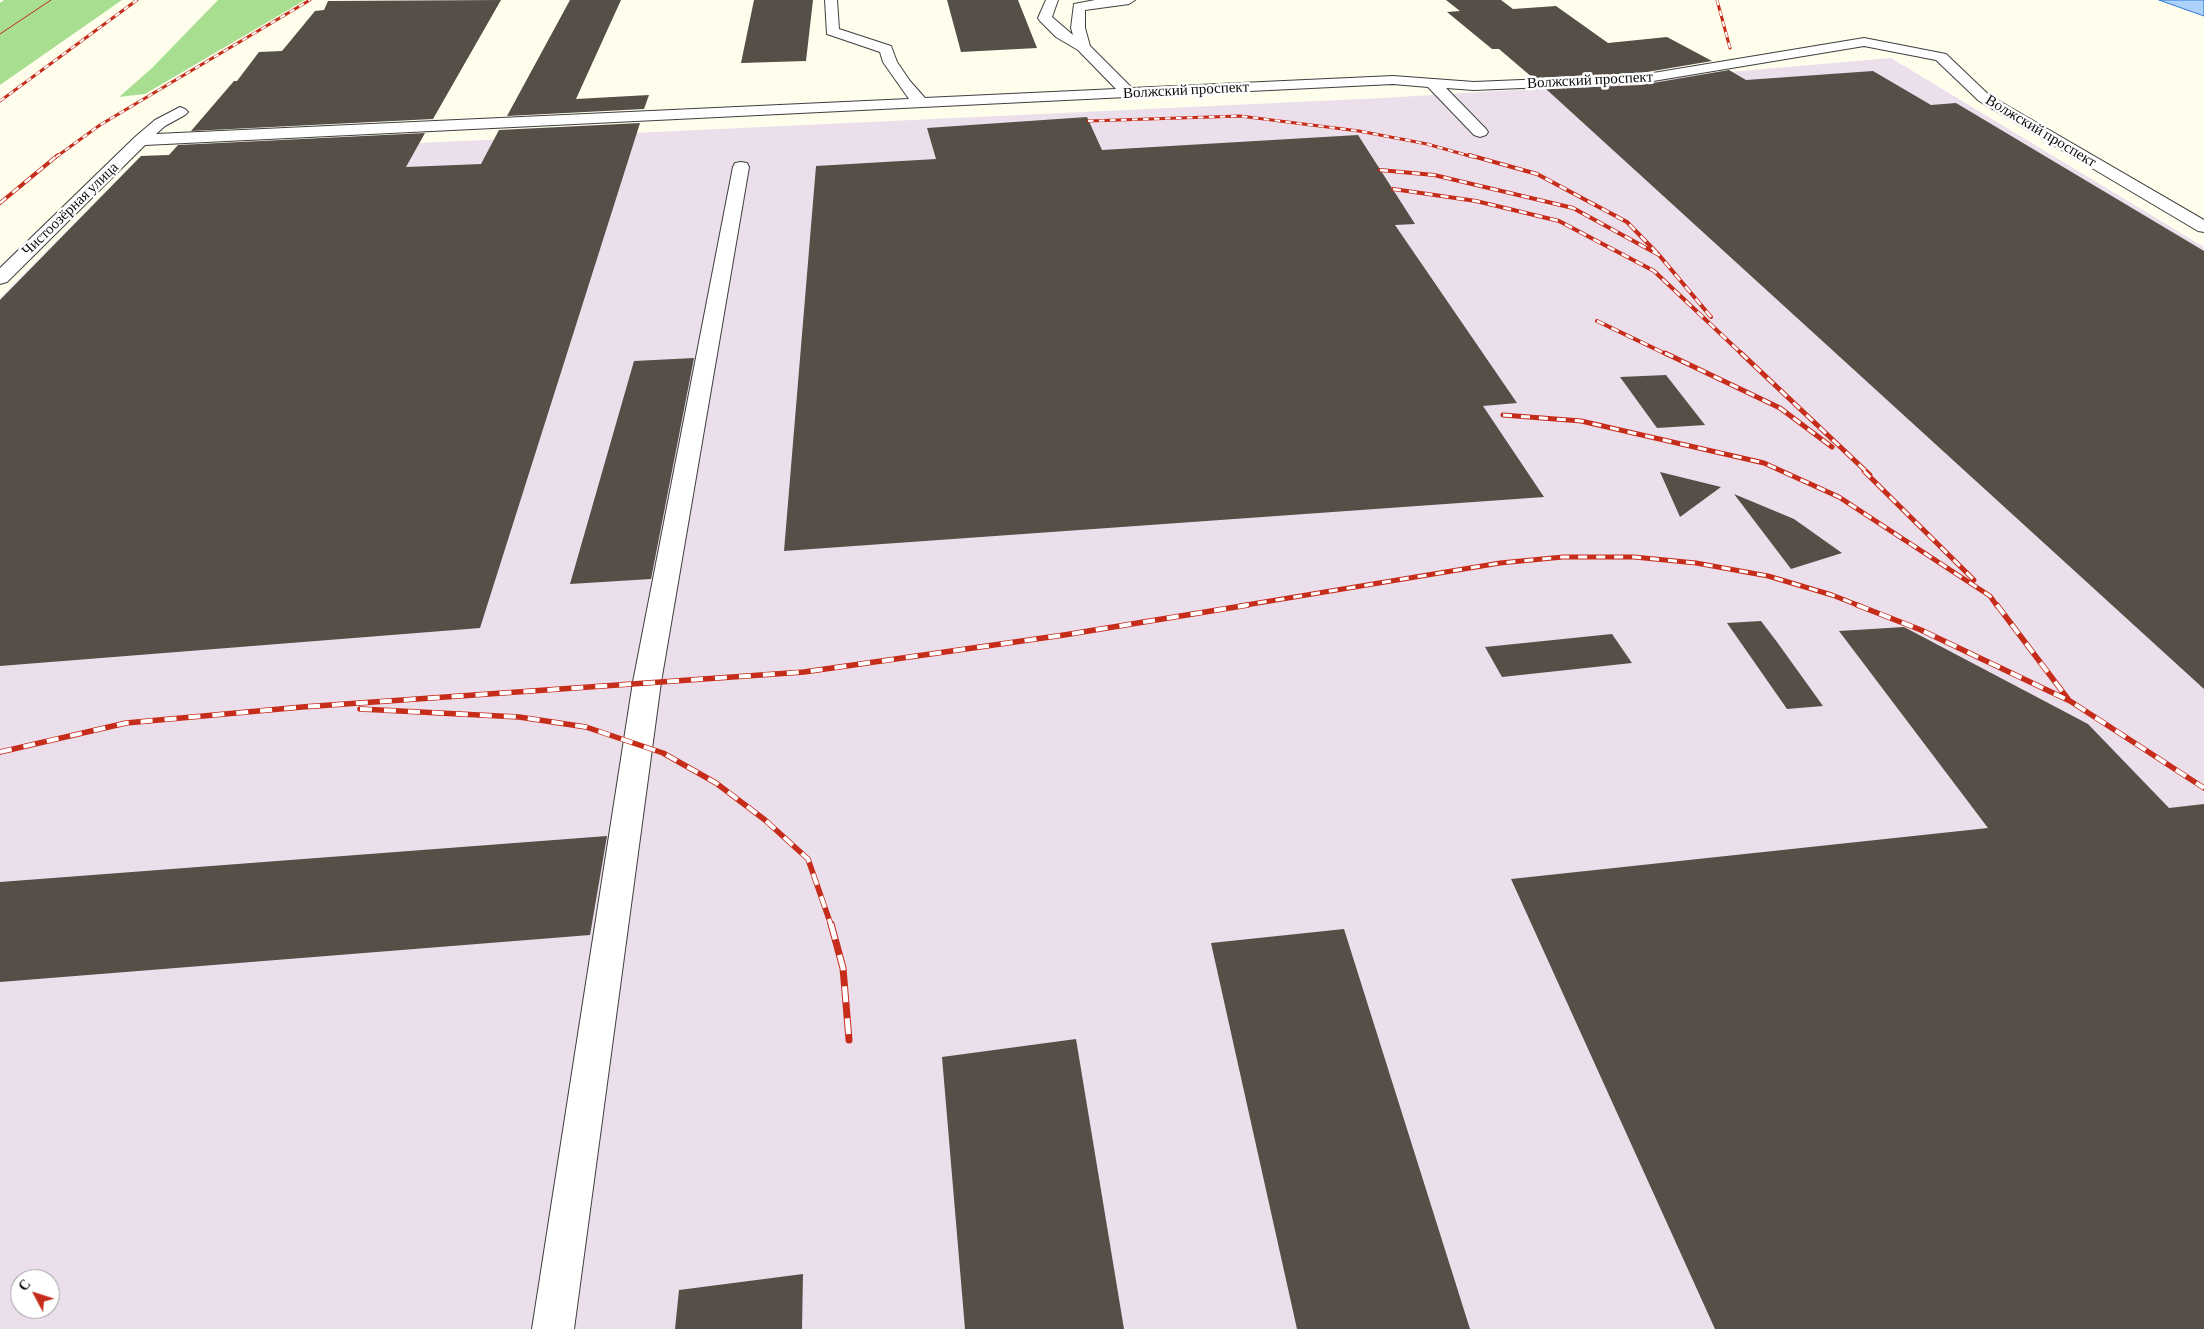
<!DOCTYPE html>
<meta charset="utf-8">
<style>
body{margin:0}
#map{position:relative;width:2204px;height:1329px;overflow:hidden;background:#fffeec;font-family:"Crimson Pro",serif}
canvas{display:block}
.north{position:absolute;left:10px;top:1269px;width:50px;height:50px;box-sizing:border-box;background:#fff;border:1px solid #9e9e9e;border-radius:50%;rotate:310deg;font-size:14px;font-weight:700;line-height:20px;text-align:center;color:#0c0c0c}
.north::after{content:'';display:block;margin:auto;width:18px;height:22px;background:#c62c1a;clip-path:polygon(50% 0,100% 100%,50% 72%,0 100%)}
</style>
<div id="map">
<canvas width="2204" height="1329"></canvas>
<div class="north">С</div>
</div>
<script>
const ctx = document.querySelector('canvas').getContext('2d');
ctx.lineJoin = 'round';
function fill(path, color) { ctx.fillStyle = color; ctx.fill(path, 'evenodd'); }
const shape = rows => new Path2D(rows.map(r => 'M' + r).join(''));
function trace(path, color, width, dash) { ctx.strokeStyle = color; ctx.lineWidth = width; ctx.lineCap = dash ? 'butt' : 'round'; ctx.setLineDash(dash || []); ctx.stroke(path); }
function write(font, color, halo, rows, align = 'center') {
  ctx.font = font + ' "Crimson Pro",serif'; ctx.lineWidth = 5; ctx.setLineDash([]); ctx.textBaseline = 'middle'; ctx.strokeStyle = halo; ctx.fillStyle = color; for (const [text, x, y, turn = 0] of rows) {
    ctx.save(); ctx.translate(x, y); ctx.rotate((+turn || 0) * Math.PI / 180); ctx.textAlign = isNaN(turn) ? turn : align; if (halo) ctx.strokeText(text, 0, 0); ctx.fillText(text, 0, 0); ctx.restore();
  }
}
const industrial = shape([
 [1891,58,2204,247,2204,1329,0,1329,0,298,141,156,1383,98,1545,88],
 [20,1279,50,1279,50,1309,20,1309]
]);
const forest = shape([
 [4,0,122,0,0,85,0,3],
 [218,0,305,0,145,94,119,97,152,68]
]);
const water = shape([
 [2159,0,2204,0,2204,16,2159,0]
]);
const building = shape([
 [501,0,433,119,191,131,234,81,237,81,259,52,282,51,315,11,324,10,328,1],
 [570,0,621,0,576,99,649,95,644,109,507,116],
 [754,0,813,0,806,61,741,63],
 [947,0,1018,0,1037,48,961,52],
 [1446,0,1501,0,1513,9,1556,6,1608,43,1667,37,1712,61,1641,73,1533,78,1499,49,1492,49,1447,12,1460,11],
 [1729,70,1746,80,1873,71,1931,105,1956,103,2204,251,2204,689,1546,89,1641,85],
 [1087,117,1102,150,1358,135,1415,224,1395,225,1517,403,1483,406,1544,497,784,551,816,166,936,159,927,128],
 [640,123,480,628,0,666,0,300,141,156,169,155,178,145,425,133,406,167,481,164,499,130],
 [694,358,651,579,570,584,634,361],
 [1666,375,1705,425,1657,428,1620,377],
 [1660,472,1721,487,1680,517],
 [1734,494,1794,519,1842,553,1791,569],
 [1761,621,1777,642,1823,706,1787,709,1727,623],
 [1904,627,2088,724,2169,808,2204,804,2204,1329,1715,1329,1511,879,1988,828,1839,631],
 [1612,634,1632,663,1502,677,1485,647],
 [607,836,590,935,0,982,0,882],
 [1344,929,1470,1329,1297,1329,1211,943],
 [1076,1039,1124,1329,965,1329,942,1057],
 [803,1274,802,1329,675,1329,679,1290]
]);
const minor = shape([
 [825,0,837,0,839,29,891,46,897,62,910,81,925,98,1116,89,1078,50,1056,37,1040,21,1038,18,1046,0,1058,0,1052,17,1073,35,1071,28,1074,4,1095,0,1135,0,1129,4,1085,10,1085,28,1090,46,1132,88,1393,76,1474,82,1641,75,1864,38,1946,54,1989,95,2204,220,2204,232,2198,231,1979,101,1936,60,1864,46,1641,83,1474,90,1446,88,1486,129,1488,132,1486,135,1480,137,1474,135,1428,87,1393,84,145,145,7,282,0,284,0,268,135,137,155,120,180,107,185,109,188,112,185,115,165,126,156,134,909,99,883,62,880,52,827,34,825,0],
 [741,162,747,163,749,167,661,682,574,1329,532,1329,633,682,733,167,735,163,741,162]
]);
const tram = shape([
 [0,34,51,0]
]);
const railFar4 = shape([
 [1717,0,1730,48],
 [0,101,137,0],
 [1088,121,1240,116,1359,131,1427,144,1473,157],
 [56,157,100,125,310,0]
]);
const railFar3 = shape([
 [1469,155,1537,174,1627,222,1659,255],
 [1380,170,1434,175,1573,208,1659,255,1711,317],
 [1393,189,1476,201,1559,221,1654,271,1743,355],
 [0,203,58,155],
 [1597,321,1668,355]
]);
const railFar2 = shape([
 [1665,353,1780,408,1832,447],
 [1741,353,1870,475],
 [1503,415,1581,421,1764,463,1839,497,1990,596,1997,606],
 [1864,471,1974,580],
 [1240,606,1500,563,1563,557,1634,557,1696,563,1768,576,1832,595,1860,606]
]);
const railFar1 = shape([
 [1857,605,1921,630,2070,701,2204,788],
 [1997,605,2068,699],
 [360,709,519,717,586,727,663,753,716,783,765,820,808,859,831,925],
 [0,752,126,723,302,707,804,672,1064,635,1248,605]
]);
const rail = shape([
 [831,924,843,968,849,1040]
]);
const farStreetnames = [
 ["Волжский проспект",1590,80,-3],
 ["Волжский проспект",1186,90,-3],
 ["Волжский проспект",2041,131,31],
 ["Чистоозёрная улица",70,209,-44]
];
fill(industrial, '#ecdfec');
fill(forest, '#a8de90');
fill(water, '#acd1fb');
trace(water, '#2d7ad7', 1);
fill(building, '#564f48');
trace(minor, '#3f3f3f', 2);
fill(minor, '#fff');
trace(tram, '#c62c1a', 1);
trace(railFar4, '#c62c1a', 3);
trace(railFar3, '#c62c1a', 4);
trace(railFar2, '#c62c1a', 5);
trace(railFar1, '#c62c1a', 5.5);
trace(rail, '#c62c1a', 7);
trace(railFar4, '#fff', 2, [5.5]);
trace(railFar3, '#fff', 2.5, [8]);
trace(railFar2, '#fff', 3, [9]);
trace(railFar1, '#fff', 4, [12]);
trace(rail, '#fff', 5, [16]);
write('15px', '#0c0c0c', '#fff', farStreetnames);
</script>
